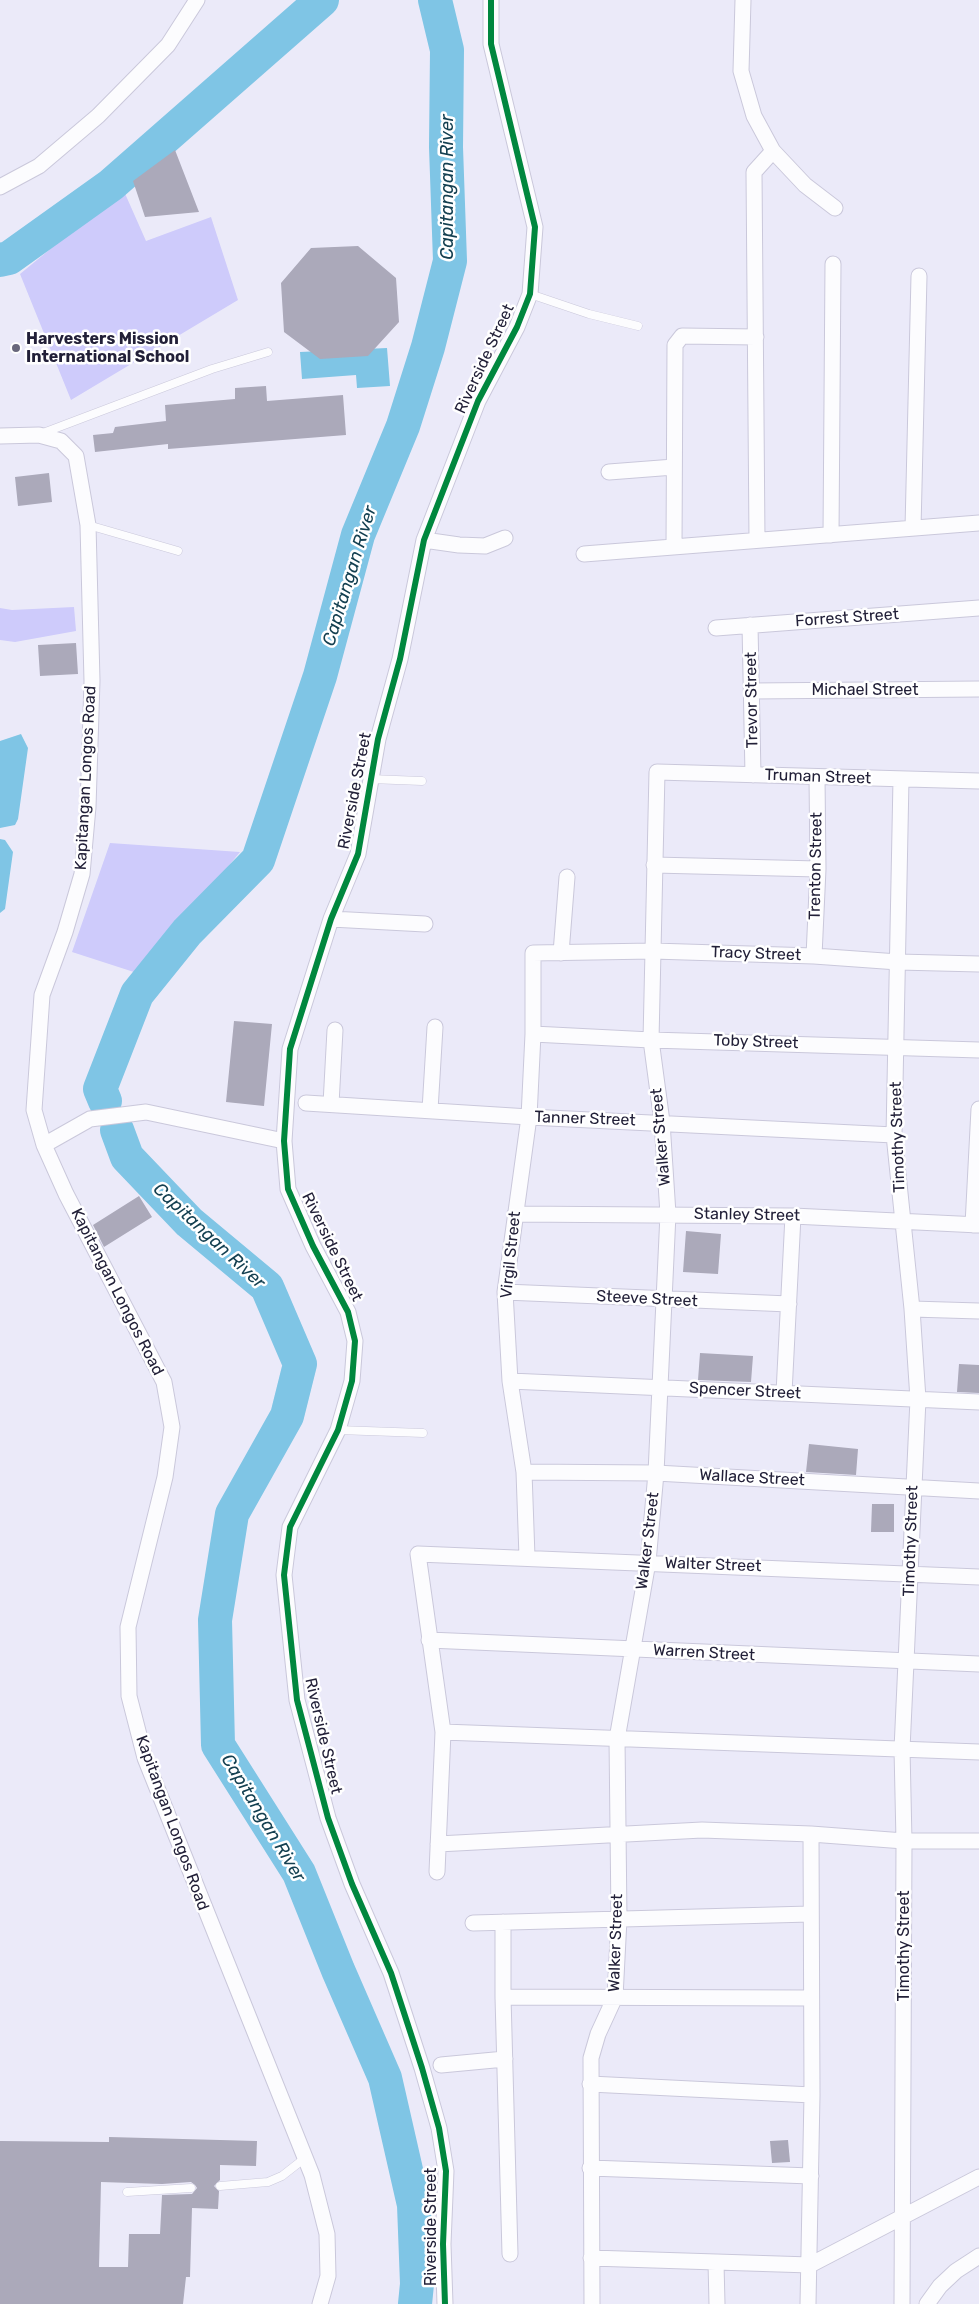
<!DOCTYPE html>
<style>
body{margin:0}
canvas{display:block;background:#ebeaf9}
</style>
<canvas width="979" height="2304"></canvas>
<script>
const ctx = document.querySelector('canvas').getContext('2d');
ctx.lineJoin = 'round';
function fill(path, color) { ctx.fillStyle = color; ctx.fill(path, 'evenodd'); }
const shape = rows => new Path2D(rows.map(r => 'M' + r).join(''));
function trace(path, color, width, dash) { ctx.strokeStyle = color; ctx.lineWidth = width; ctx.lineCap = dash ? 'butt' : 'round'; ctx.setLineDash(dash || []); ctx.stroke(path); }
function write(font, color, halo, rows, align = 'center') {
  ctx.font = font + ' Rubik,sans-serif'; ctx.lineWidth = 5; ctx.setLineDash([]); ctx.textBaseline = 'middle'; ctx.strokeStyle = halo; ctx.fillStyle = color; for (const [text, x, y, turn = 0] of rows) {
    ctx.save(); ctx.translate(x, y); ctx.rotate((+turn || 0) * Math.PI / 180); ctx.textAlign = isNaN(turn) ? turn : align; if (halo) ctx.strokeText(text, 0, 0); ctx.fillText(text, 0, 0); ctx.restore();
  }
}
const green = shape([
 [123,189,146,241,211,217,238,300,71,400,20,274],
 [74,607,76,631,15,642,0,640,0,608,12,610],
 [110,843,240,852,140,974,72,952]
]);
const water = shape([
 [387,348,390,386,357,388,356,375,302,379,300,352],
 [21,734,28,748,18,819,15,825,0,828,0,741],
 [0,839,5,840,13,852,5,909,0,913]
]);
const river = shape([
 [0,260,9,258,111,185,322,0],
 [105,1101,100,1089,137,994,187,932,258,860,320,676,358,535,403,426,428,347,450,261,446,147,447,50,435,0],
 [117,1130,127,1157,189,1222,267,1287,300,1364,287,1416,232,1514,215,1620,218,1745,299,1873,338,1970,385,2078,414,2205,417,2284,415,2304]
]);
const building = shape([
 [175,150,199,212,145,217,133,181],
 [358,246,396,278,399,322,368,356,320,359,284,332,281,283,311,248],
 [266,386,267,401,343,395,346,435,168,449,168,444,95,452,93,435,113,433,115,427,166,421,165,405,235,399,235,388],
 [49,473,52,502,18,506,15,477],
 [76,643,78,674,40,676,38,645],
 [234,1021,272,1024,264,1106,226,1102],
 [139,1196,152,1217,104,1247,93,1225],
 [686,1231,721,1234,718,1274,683,1272],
 [700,1353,753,1356,751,1382,698,1380],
 [959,1364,979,1365,979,1393,957,1392],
 [809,1444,858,1449,856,1475,806,1472],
 [872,1504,894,1504,894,1532,871,1532],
 [109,2137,257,2141,256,2166,220,2165,220,2180,214,2186,219,2191,218,2209,192,2208,190,2277,186,2277,183,2304,0,2304,0,2141,109,2142],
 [101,2182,162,2184,191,2182,195,2185,197,2188,192,2194,162,2195,160,2234,129,2234,128,2267,99,2267],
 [788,2140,790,2162,772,2163,770,2141]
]);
const lane = shape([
 [530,294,589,314,638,326],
 [43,433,212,369,268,352],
 [88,525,178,551],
 [370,779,422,781],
 [338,1430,423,1433],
 [220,2186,268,2182,282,2176,305,2158],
 [127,2192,191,2188]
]);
const street = shape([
 [743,0,741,71,754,116,773,151,805,185,835,208],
 [0,187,39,166,98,116,168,45,197,0],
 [0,436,39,435,61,441,76,456,88,525,92,681,88,807,82,874,65,932,42,995,34,1110,44,1145,66,1194,164,1382,172,1427,165,1477,128,1627,129,1696,145,1758,312,2175,327,2234,328,2276,320,2304],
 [609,472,674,467],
 [913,528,919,276],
 [831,535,833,264],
 [424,540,459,545,485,546,505,538],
 [757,540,754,172,773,151],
 [674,547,675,345,682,336,756,337],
 [584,554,979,523],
 [750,625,753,775],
 [716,628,979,608],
 [752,691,979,689],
 [901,779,894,1135,912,1309,918,1399,902,1749,904,1841,902,2304],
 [654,865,818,869],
 [331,919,425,924],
 [561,953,567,877],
 [814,956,818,869,817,777],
 [533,1034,651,1040,979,1050],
 [306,1103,529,1117,894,1135],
 [331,1104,335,1030],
 [430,1110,435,1027],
 [44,1145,90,1119,146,1112,284,1141],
 [515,1214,793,1216,979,1225],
 [973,1225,979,1109],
 [505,1292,789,1304],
 [912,1309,979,1311],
 [510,1381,979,1402],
 [784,1393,793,1216],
 [524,1472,656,1473,979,1491],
 [527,1557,524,1472,510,1381,505,1292,529,1117,533,1034,533,953,653,951,814,956,898,962,979,964],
 [429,1640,979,1664],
 [443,1732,979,1752],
 [438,1844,702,1830,811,1834,904,1841,979,1841],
 [437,1872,443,1732,418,1554,979,1577],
 [503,1922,503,1997,510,2254],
 [473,1923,810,1914],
 [503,1997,811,1998],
 [441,2065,505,2059],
 [590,2084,812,2095],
 [590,2168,811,2176],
 [591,2258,810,2265,979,2177],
 [716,2263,717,2304],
 [445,2304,443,2244,446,2171,439,2128,422,2068,391,1973,352,1884,328,1818,297,1700,284,1575,290,1527,338,1430,352,1381,355,1341,348,1312,313,1246,288,1189,284,1141,290,1049,331,919,358,854,378,739,400,659,424,540,478,401,517,327,530,294,535,227,491,44,491,0],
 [592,2304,591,2058,598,2034,615,1997,619,1919,617,1739,648,1562,656,1473,668,1214,662,1122,651,1040,657,772,979,781],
 [808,2304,812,2095,811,1834],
 [927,2304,940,2286,956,2271,979,2256]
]);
const cycleway = shape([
 [445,2304,443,2244,446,2171,439,2128,422,2068,391,1973,352,1884,328,1818,297,1700,284,1575,290,1527,338,1430,352,1381,355,1341,348,1312,313,1246,288,1189,284,1141,290,1049,331,919,358,854,378,739,400,659,424,540,478,401,517,327,530,294,535,227,491,44,491,0]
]);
const markers = [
 [16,348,5,"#68677c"]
];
const poiNames = [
 ["Harvesters Mission",26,339],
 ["International School",26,357]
];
const streetNames = [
 ["Riverside Street",485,359,-65],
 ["Forrest Street",847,618,-4],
 ["Michael Street",865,690],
 ["Trevor Street",752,700,-91],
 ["Truman Street",818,777,2],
 ["Kapitangan Longos Road",86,778,-87],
 ["Riverside Street",355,791,-79],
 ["Trenton Street",816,866,-89],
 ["Tracy Street",756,954,2],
 ["Toby Street",756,1042,2],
 ["Tanner Street",585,1119,2],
 ["Walker Street",661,1137,-95],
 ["Timothy Street",898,1137,-92],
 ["Stanley Street",747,1215,1],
 ["Riverside Street",332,1247,64],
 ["Virgil Street",511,1255,-84],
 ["Kapitangan Longos Road",117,1292,63],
 ["Steeve Street",647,1299,3],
 ["Spencer Street",745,1391,3],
 ["Wallace Street",752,1478,3],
 ["Walker Street",648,1541,-83],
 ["Timothy Street",911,1541,-88],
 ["Walter Street",713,1565,2],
 ["Warren Street",704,1653,3],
 ["Riverside Street",323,1736,77],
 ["Kapitangan Longos Road",172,1823,70],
 ["Walker Street",616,1943,-88],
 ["Timothy Street",904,1946,-90],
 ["Riverside Street",431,2227,-90]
];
const waterNames = [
 ["Capitangan River",448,187,-90],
 ["Capitangan River",350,576,-73],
 ["Capitangan River",209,1236,43],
 ["Capitangan River",263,1818,59]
];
fill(green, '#cecbfb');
fill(water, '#7fc5e5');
trace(river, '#7fc5e5', 34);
fill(building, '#aba9ba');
trace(lane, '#cac8db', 9);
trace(street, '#cac8db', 17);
trace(lane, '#fcfcfe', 8);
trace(street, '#fcfcfe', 15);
trace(cycleway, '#00873e', 6);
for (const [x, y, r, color] of markers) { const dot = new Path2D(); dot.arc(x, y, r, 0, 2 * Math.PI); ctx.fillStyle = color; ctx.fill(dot); trace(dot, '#fff', 2); }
write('bold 16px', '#222038', '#fff', poiNames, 'left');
write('16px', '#222038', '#fff', streetNames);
write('italic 18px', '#144051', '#fff', waterNames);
</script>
